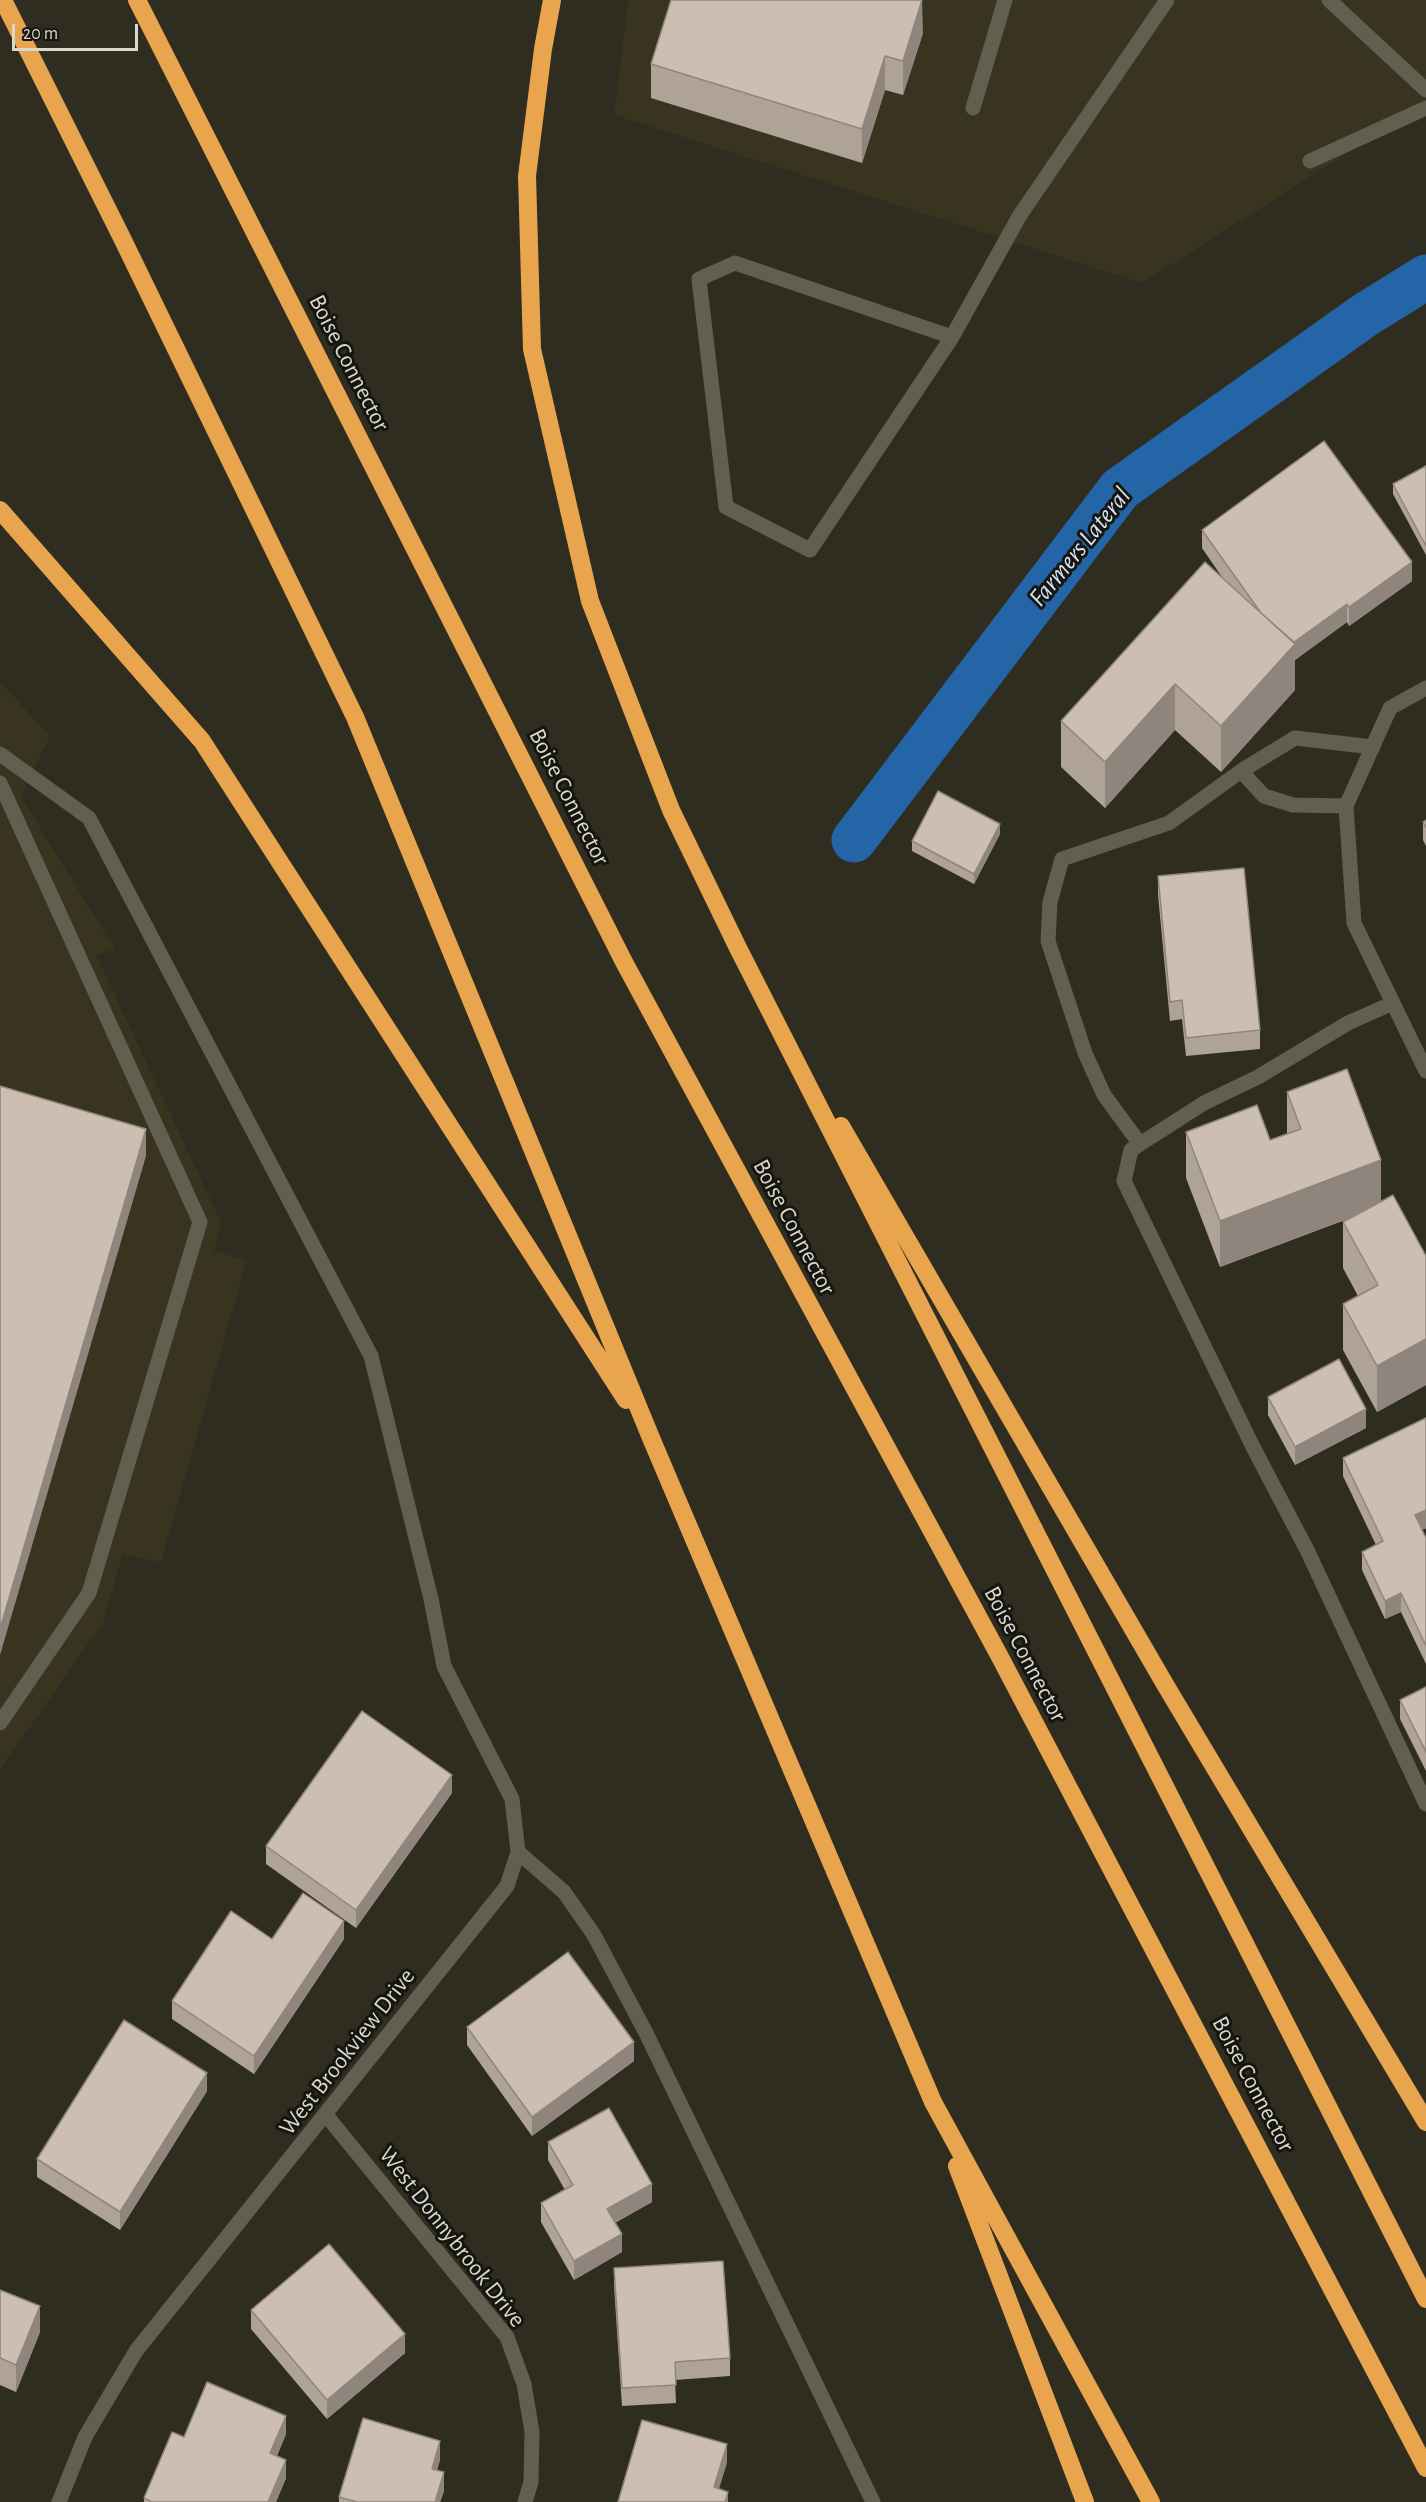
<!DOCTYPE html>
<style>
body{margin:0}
#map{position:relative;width:1426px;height:2502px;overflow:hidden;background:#2f2d1f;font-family:"Alegreya Sans",sans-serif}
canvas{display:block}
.scale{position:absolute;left:12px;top:24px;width:126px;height:27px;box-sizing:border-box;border:3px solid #d9d8cf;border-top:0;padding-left:8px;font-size:18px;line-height:21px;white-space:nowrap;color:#d9d8cf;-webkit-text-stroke:4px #16150f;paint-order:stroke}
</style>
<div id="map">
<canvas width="1426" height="2502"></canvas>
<div class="scale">20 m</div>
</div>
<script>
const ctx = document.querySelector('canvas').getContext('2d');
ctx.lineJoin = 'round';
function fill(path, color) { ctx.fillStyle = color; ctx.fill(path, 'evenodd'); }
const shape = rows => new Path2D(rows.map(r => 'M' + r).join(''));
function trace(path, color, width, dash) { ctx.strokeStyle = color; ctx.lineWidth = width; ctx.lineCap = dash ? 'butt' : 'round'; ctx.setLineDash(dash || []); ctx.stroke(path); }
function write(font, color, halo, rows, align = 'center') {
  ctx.font = font + ' "Alegreya Sans",sans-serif'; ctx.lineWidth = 6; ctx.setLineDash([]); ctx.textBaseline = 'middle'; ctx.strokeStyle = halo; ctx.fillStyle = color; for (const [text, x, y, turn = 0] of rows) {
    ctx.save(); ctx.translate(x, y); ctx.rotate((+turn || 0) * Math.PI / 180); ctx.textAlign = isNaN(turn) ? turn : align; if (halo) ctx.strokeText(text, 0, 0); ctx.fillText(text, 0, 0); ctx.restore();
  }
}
const built = shape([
 [628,0,1426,0,1426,104,1142,283,614,115],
 [0,682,50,736,21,797,115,949,96,955,221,1222,214,1251,247,1260,161,1562,122,1555,104,1621,0,1770]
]);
const canal = shape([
 [854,840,1120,489,1365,315,1426,277]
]);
const service = shape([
 [1329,0,1426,90],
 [973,108,1005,0],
 [1310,161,1426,108],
 [952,337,735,263,699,279,726,507,810,550,952,337,1020,215,1167,0],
 [0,754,89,818,371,1356,431,1599],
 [1241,771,1264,796,1293,805,1346,806],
 [0,783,200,1222,89,1593,0,1723],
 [1393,1003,1348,1023,1258,1077,1204,1103,1140,1144,1131,1150,1124,1181,1253,1447,1307,1550,1426,1804],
 [1140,1144,1104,1095,1085,1053,1048,941,1050,902,1062,859,1169,823,1241,771,1295,738,1373,747],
 [518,1852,564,1892,594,1935,646,2033,873,2502]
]);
const minor = shape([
 [1426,688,1390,708,1346,806,1354,923,1426,1071],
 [326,2115,507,2337,524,2384,532,2432,531,2482,525,2502],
 [59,2502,85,2437,136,2351,507,1886,518,1852,512,1799,444,1666,431,1599]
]);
const motorway = shape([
 [3,0,122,238,355,717,651,1438,933,2102,1151,2502],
 [137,0,624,962,1000,1657,1426,2468],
 [552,0,543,49,527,176,532,349,590,601,671,810,738,948,1426,2299],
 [0,510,202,741,626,1400],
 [841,1126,1166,1686,1426,2122],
 [957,2166,1085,2502]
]);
const wall = shape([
 [923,33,903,95,885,90,862,163,651,98,651,64],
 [1426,466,1426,555,1393,494,1393,484],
 [1202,530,1412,581,1349,626,1347,622,1295,660,1295,690,1221,772,1175,730,1105,808,1061,767,1061,721,1224,580,1202,548],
 [1426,820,1426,846,1423,840,1423,822],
 [1000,834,974,884,912,851,912,841],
 [1158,876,1260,1030,1260,1049,1186,1056,1182,1019,1170,1021,1158,895],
 [1287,1092,1381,1202,1426,1256,1426,1385,1377,1412,1343,1350,1343,1304,1358,1296,1343,1268,1343,1222,1353,1217,1220,1267,1186,1178,1186,1132,1270,1140,1287,1134],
 [1268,1397,1366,1428,1295,1465,1268,1415],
 [1343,1458,1426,1528,1422,1530,1426,1538,1426,1664,1401,1612,1385,1619,1362,1570,1362,1552,1376,1545,1343,1476],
 [1426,1687,1426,1771,1400,1719,1400,1700],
 [452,1793,356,1928,266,1864,266,1846],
 [272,1939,344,1939,254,2074,172,2019,172,2001],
 [467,2027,634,2061,532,2136,467,2045],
 [207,2091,120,2230,37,2177,37,2159],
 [548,2142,652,2202,615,2223,622,2252,574,2280,541,2222,541,2203,565,2190,548,2160],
 [614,2268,730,2358,730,2376,675,2380,676,2403,622,2406,614,2286],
 [0,2290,40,2332,16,2392,0,2385],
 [251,2310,405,2353,327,2419,251,2329],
 [286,2434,277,2456,286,2478,276,2502,144,2502,144,2498,184,2437],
 [440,2460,437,2470,444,2491,440,2502,339,2502,339,2497]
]);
const shadedWall = shape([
 [922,0,923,33,903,95,903,61],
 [885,56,885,90,862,163,862,129],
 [1412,562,1412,581,1349,626,1349,607],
 [1347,604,1347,622,1295,660,1295,690,1221,772,1221,726,1286,648],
 [1175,684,1175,730,1105,808,1105,762],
 [1000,824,1000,834,974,884,974,874],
 [146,1129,146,1156,0,1655,0,1629],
 [1381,1160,1381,1206,1220,1267,1220,1221],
 [1426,1339,1426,1385,1377,1412,1377,1366],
 [1366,1409,1366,1428,1295,1465,1295,1447],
 [1426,1510,1426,1528,1415,1533,1415,1515],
 [1401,1593,1401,1612,1385,1619,1385,1601],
 [452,1775,452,1793,356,1928,356,1910],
 [344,1921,344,1939,254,2074,254,2056],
 [634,2042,634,2061,532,2136,532,2117],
 [207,2073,207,2091,120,2230,120,2212],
 [652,2184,652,2202,607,2227,607,2209],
 [622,2234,622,2252,574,2280,574,2261],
 [40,2306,40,2332,16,2392,16,2365],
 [405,2334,405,2353,327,2419,327,2400],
 [286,2416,286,2434,270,2471,270,2453],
 [440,2441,440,2460,432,2487,432,2469],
 [727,2444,727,2463,715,2502,714,2487],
 [286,2460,286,2478,276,2502,268,2502],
 [444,2472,444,2491,440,2502,435,2502],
 [728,2492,728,2502,725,2502]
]);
const building = shape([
 [671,0,922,0,903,61,885,56,862,129,651,64,671,0],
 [1324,441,1412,562,1349,607,1347,604,1294,642,1261,613,1202,530,1324,441],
 [1426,466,1426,546,1393,484,1426,466],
 [1205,562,1295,644,1221,726,1175,684,1105,762,1061,721,1205,562],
 [938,791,1000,824,974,874,912,841,938,791],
 [1426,820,1426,828,1423,822,1426,820],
 [1244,868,1260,1030,1186,1038,1182,1000,1170,1002,1158,876,1244,868],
 [1347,1069,1381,1160,1220,1221,1186,1132,1257,1105,1270,1140,1301,1129,1287,1092,1347,1069],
 [0,1086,146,1129,0,1629,0,1086],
 [1393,1195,1426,1256,1426,1339,1377,1366,1343,1304,1378,1285,1343,1222,1393,1195],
 [1339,1359,1366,1409,1295,1447,1268,1397,1339,1359],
 [1426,1418,1426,1510,1415,1515,1426,1538,1426,1646,1401,1593,1385,1601,1362,1552,1383,1541,1343,1458,1426,1418],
 [1426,1687,1426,1752,1400,1700,1426,1687],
 [362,1711,452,1775,356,1910,266,1846,362,1711],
 [303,1893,344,1921,254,2056,172,2001,231,1911,272,1939,303,1893],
 [568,1952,634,2042,532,2117,467,2027,568,1952],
 [124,2020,207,2073,120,2212,37,2159,124,2020],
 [609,2108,652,2184,607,2209,622,2234,574,2261,541,2203,573,2185,548,2142,609,2108],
 [329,2244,405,2334,327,2400,251,2310,329,2244],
 [723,2261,730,2358,675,2362,676,2385,622,2388,614,2268,723,2261],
 [0,2290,40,2306,16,2365,0,2358,0,2290],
 [207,2382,286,2416,270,2453,286,2460,268,2502,152,2502,144,2498,172,2432,184,2437,207,2382],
 [363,2418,440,2441,432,2469,444,2472,435,2502,357,2502,339,2497,363,2418],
 [642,2420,727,2444,714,2487,728,2492,725,2502,618,2502,642,2420]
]);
const streetNames = [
 ["Boise Connector",349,363,63],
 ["Boise Connector",569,797,63],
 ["Boise Connector",794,1227,62],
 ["Boise Connector",1025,1654,62],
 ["West Brookview Drive",347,2052,-52],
 ["Boise Connector",1253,2084,62],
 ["West Donnybrook Drive",452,2237,52]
];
const waterNames = [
 ["Farmers Lateral",1080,547,-51]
];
fill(built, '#393420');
trace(canal, '#2465a7', 45);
trace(service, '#625f50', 15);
trace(minor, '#625f50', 15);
trace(motorway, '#e8a54e', 18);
fill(wall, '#afa398');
fill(shadedWall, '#8f857c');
fill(building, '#ccbeb1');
trace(building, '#8f857c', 1.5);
write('24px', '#d9d8cf', '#16150f', streetNames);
write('italic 26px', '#d3e3f5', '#16150f', waterNames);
</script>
